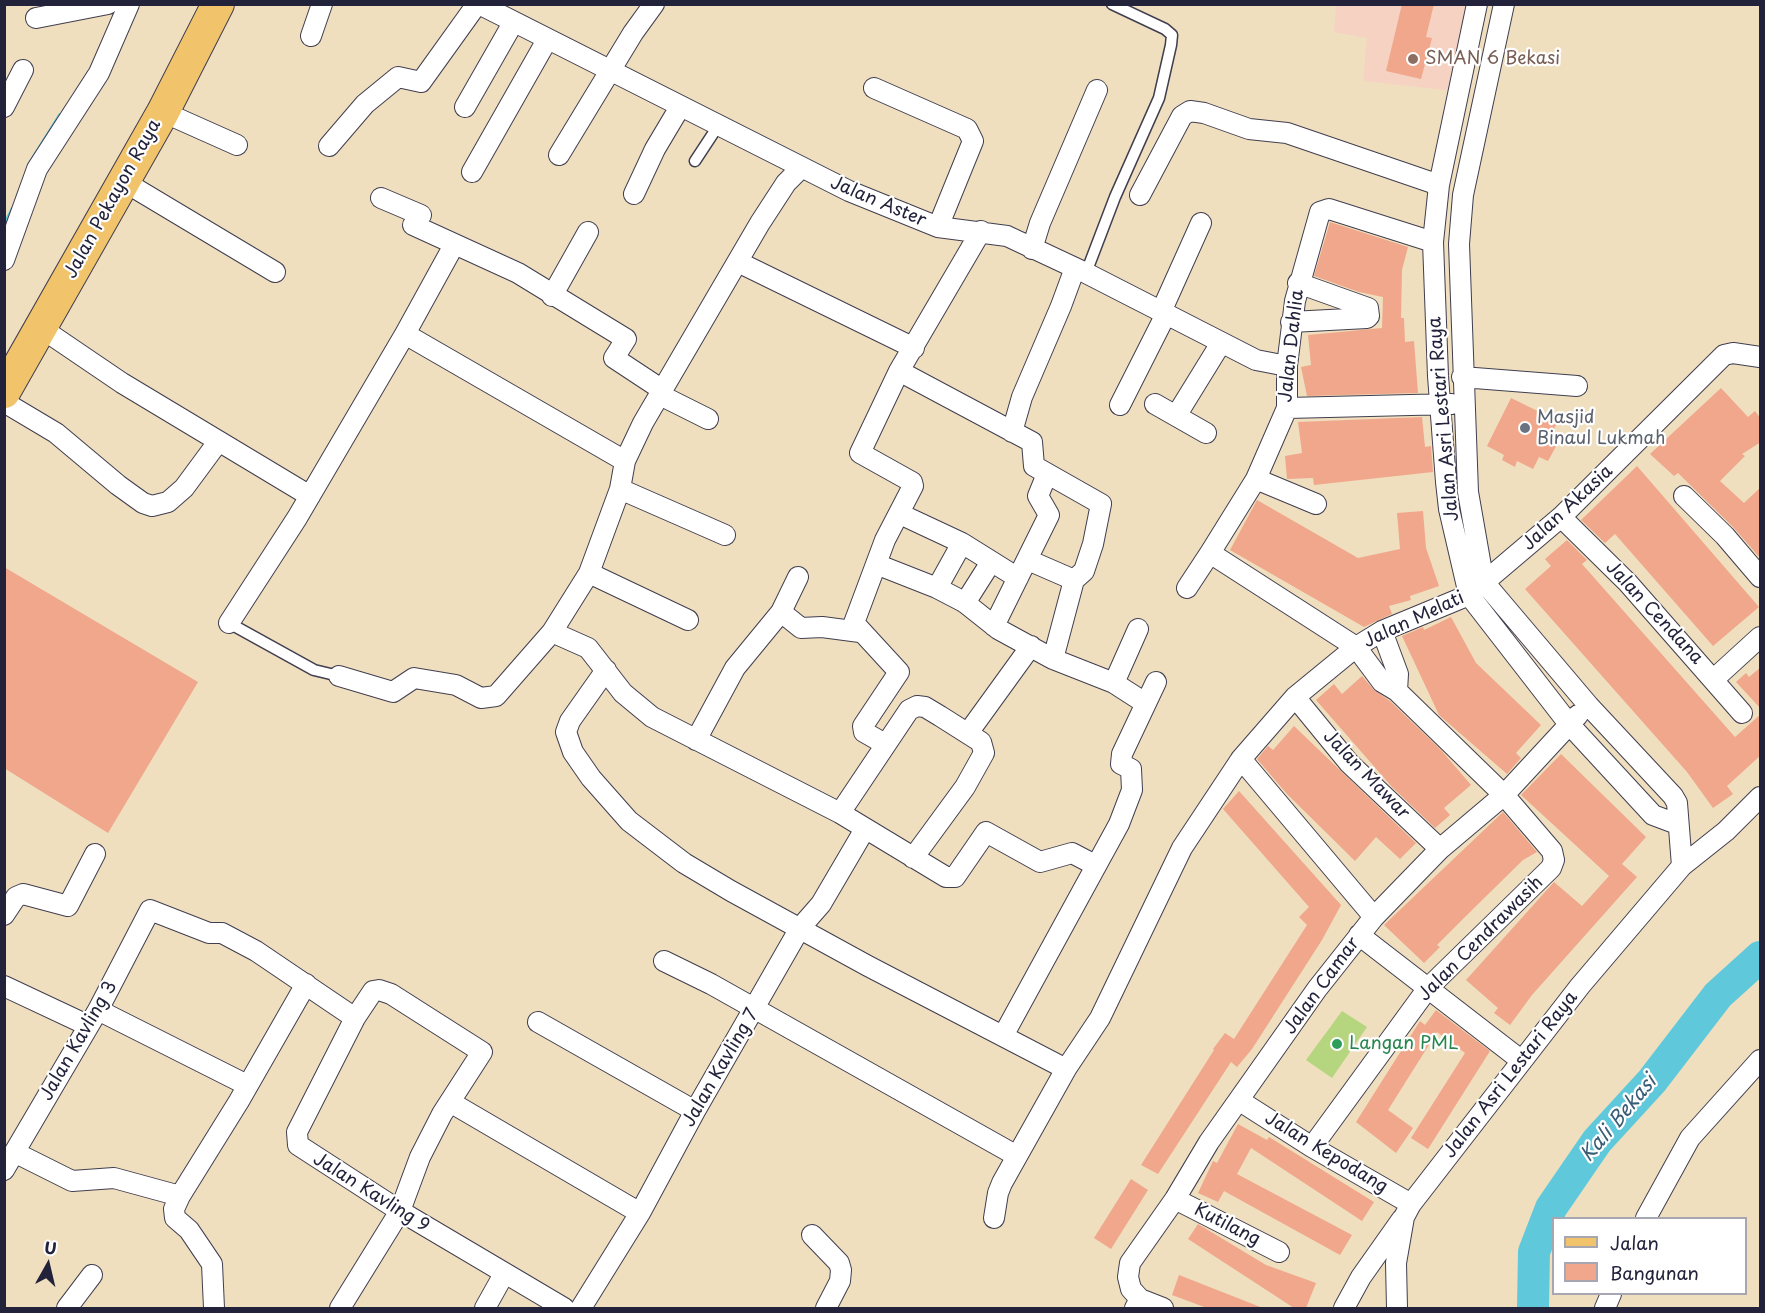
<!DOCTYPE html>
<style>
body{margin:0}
#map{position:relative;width:1765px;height:1313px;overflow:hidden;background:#efdfbf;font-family:"Playpen Sans",sans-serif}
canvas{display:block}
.frame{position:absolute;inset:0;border:6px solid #22223b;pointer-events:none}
.legend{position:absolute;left:1552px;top:1217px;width:195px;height:78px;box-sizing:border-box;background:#fff;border:2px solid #a7a7b1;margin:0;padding:8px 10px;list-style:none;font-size:18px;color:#22223b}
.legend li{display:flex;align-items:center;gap:12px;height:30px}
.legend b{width:30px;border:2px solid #a7a7b1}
.north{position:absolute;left:18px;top:1235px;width:60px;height:60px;-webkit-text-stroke:4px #fff;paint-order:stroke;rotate:8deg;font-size:16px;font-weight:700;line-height:24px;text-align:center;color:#22223b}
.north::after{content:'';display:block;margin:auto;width:21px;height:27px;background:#22223b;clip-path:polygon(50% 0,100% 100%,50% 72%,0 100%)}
</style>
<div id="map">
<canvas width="1765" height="1313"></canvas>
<div class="frame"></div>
<ul class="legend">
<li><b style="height:8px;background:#f1c36a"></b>Jalan</li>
<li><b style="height:16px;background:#f0a78b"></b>Bangunan</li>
</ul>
<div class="north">U</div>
</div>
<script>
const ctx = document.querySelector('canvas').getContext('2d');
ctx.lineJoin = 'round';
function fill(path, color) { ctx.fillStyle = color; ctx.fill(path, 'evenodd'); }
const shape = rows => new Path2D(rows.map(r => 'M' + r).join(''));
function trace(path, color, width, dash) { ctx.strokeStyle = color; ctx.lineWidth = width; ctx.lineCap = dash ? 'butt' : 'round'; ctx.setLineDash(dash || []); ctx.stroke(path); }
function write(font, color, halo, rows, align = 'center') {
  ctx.font = font + ' "Playpen Sans",sans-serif'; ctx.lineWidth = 4.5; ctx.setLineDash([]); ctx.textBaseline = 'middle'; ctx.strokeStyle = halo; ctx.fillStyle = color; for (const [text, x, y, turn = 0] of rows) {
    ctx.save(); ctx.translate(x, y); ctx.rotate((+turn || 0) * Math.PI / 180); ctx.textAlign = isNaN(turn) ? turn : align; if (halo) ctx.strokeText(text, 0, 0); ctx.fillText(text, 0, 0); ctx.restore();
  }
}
const built = shape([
 [1336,5,1472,5,1454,91,1363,81,1367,38,1334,32]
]);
const green = shape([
 [1342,1011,1367,1027,1332,1078,1306,1060]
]);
const stream = shape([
 [30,164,60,116],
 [4,227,13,209]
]);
const river = shape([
 [1533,1308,1534,1252,1551,1208,1597,1141,1652,1081,1718,995,1760,957]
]);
const building = shape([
 [1402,4,1434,4,1426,37,1432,38,1421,79,1386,71],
 [1330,222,1408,247,1402,270,1401,318,1404,318,1405,342,1414,341,1418,393,1307,396,1301,367,1311,365,1308,335,1382,328,1383,297,1359,292,1314,276],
 [1721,388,1748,417,1755,411,1761,419,1761,442,1742,454,1745,456,1720,481,1744,503,1761,487,1761,559,1733,527,1678,473,1674,476,1650,454],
 [1511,398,1558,421,1551,435,1560,439,1548,461,1539,457,1533,469,1517,461,1515,467,1502,460,1504,455,1487,446],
 [1422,417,1425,447,1431,446,1433,472,1314,485,1313,478,1287,479,1285,456,1302,453,1298,422],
 [1637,466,1759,607,1713,646,1615,534,1605,543,1581,520],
 [1257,500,1358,558,1400,549,1397,513,1423,511,1426,548,1439,586,1410,596,1411,600,1389,606,1392,614,1364,627,1230,550],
 [1567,540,1587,560,1582,564,1735,737,1761,714,1761,755,1727,786,1733,794,1713,808,1687,772,1525,589,1551,566,1545,559],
 [4,567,198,682,108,833,4,768],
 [1451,617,1476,663,1541,725,1516,753,1521,758,1507,774,1439,715,1402,636,1423,627,1424,630],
 [1761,667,1761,709,1736,682,1746,673,1749,677],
 [1362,676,1373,689,1390,701,1441,750,1471,785,1444,808,1450,815,1435,828,1392,787,1316,700,1334,684,1342,694],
 [1294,726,1416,843,1400,859,1376,837,1355,861,1287,794,1257,759,1268,746,1273,750],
 [1561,754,1646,837,1622,864,1637,877,1532,995,1510,1025,1494,1013,1498,1008,1466,980,1554,882,1582,906,1609,876,1521,795],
 [1239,791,1341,905,1322,940,1252,1049,1237,1067,1231,1062,1158,1174,1141,1165,1214,1050,1213,1049,1225,1033,1234,1039,1307,925,1299,917,1309,907,1223,809],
 [1503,812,1537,852,1523,860,1468,914,1437,945,1440,947,1424,963,1384,925],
 [1436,1010,1490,1051,1428,1149,1411,1138,1465,1053,1437,1032,1388,1110,1413,1128,1396,1153,1356,1122,1420,1021,1425,1025],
 [1238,1124,1267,1140,1269,1137,1374,1202,1362,1221,1251,1148,1237,1174,1352,1235,1340,1255,1224,1191,1218,1202,1198,1193,1213,1161,1217,1163],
 [1131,1179,1148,1190,1111,1249,1094,1238],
 [1198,1224,1266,1265,1316,1283,1306,1308,1294,1308,1188,1239],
 [1179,1275,1263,1308,1207,1308,1172,1295]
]);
const lane = shape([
 [695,161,718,126],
 [1086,273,1115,197,1159,98,1171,45,1172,35,1165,29,1112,4],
 [229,623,314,670,339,676]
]);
const street = shape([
 [479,4,849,191,938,227,1007,236,1086,273,1256,360,1287,366],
 [1477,4,1439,185,1433,242,1438,376,1446,482,1449,509,1469,595,1569,724,1653,815,1677,824],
 [1504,4,1463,195,1459,244,1468,492,1482,572,1489,588,1589,706,1673,796,1677,803,1682,866],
 [36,18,108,4],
 [311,36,322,4],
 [874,88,967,129,973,141,938,227],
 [4,107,23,70],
 [465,107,513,23],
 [163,112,237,145],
 [329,146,365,104,398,77,421,82,477,4],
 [559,155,633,33,654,4],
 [801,168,786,183,760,223,643,423,625,461,620,489,589,573,552,632,588,648,623,693,652,717,840,813,946,877,955,877,986,832,1040,862,1072,853,1095,865],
 [472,172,547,40],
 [123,181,275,272],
 [634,194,655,149,680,107],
 [1140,195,1182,116,1190,111,1204,113,1249,129,1287,133,1439,185],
 [381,198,421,215,413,225,518,273,626,339,614,358,661,389],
 [1032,249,1040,223,1097,90],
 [4,260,37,169,99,73,129,4],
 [738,262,914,348],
 [552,296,588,232],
 [1161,312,1201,223],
 [1291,322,1367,318,1369,316,1368,308,1298,283],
 [41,328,122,383,310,496],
 [405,334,454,245],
 [899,371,1032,442,1034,466,1101,504,1093,544,1084,571,1074,580,1053,659],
 [1462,377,1577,386],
 [660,395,708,419],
 [4,402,56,433,118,485,143,503,152,506,168,502,184,488,218,442],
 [1155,404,1206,433],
 [1120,405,1166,314],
 [1287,408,1452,404],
 [1176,416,1221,343],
 [1012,432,1022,397,1061,306,1075,268],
 [1256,479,1316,504],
 [620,489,725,535],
 [1684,496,1725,536,1760,577],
 [1561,517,1628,583,1742,713],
 [962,543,1018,578],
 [1028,560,1074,580],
 [876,564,937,588,962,543,900,514],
 [589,573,688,620],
 [937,588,964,602,998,629,1053,659,1114,683,1145,703],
 [1187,588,1210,553],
 [965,603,991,562],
 [781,612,801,628,822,627,860,632],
 [229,623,297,518,405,334,625,461],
 [994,626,1049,515,1038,496,1047,474],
 [606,670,570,721,566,732,573,752,591,778,629,821,684,863,731,891,868,966,1066,1069],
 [339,676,393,692,414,678,456,685,481,698,496,696,552,632],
 [1714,679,1760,637],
 [1114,683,1138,629],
 [1397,691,1382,682,1356,647,1210,553,1256,479,1287,408,1287,366,1295,301,1320,212,1329,209,1433,242],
 [1295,697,1349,763,1440,849],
 [968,733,1031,646],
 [696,740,735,668,781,612,798,577],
 [885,744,864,732,863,726,899,672,854,623,885,540,913,486,912,482,860,453,899,371,981,231],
 [1241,759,1374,917],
 [840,813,909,710,917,706,925,707,940,716,981,742,984,753,965,787,913,858],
 [4,915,16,897,23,894,68,906,95,854],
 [1359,935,1522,1061],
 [664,961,711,984,1017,1156],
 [4,986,87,1025],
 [98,1010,247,1085],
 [538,1022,695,1111],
 [1003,1036,1119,824,1132,790,1131,769,1121,764,1122,754,1156,682],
 [1240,1101,1312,1147,1411,1204],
 [450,1102,640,1213],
 [1312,1147,1428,988,1551,868,1554,860,1552,851,1504,795,1397,691,1398,674,1382,631],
 [16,1153,72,1181,114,1178,180,1196,174,1209,175,1218,189,1230,212,1264,214,1308],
 [4,1170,98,1010,150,910,209,933,222,933,256,951,355,1018],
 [180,1196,239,1101,306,984],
 [1175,1199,1279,1252],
 [994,1218,998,1193,1002,1183,1066,1069,1100,1018,1182,848,1241,759,1295,697,1356,647,1382,631,1469,595,1561,517,1724,355,1733,353,1760,357],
 [1646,1218,1690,1138,1760,1060],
 [812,1235,839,1263,841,1270,840,1281,826,1308],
 [1140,1299,1163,1308],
 [67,1308,92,1275],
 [340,1308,400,1211,420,1157,442,1114,482,1052,391,994,379,990,373,991,355,1018,297,1132,298,1145,400,1211,564,1308],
 [485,1308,504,1274],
 [581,1308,640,1213,695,1111,800,928,821,904,865,829],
 [1135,1308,1140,1299,1131,1289,1128,1277,1130,1263,1175,1199,1209,1142,1317,989,1374,917,1440,849,1504,795,1578,715],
 [1344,1308,1361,1277,1402,1219],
 [1397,1308,1396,1263,1404,1217,1411,1204,1580,986,1682,866,1726,831,1760,797],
 [1605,1308,1611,1294]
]);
const primary = shape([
 [4,392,163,112,218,4]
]);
const markers = [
 [1413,59,6,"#8d6e63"],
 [1525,428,6,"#6b7280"],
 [1337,1044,6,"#2e9e5b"]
];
const educationNames = [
 ["SMAN 6 Bekasi",1425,59]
];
const streetNames = [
 ["Jalan Pekayon Raya",113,199,-61],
 ["Jalan Aster",878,202,23],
 ["Jalan Dahlia",1292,346,-84],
 ["Jalan Asri Lestari Raya",1444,419,-95],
 ["Jalan Akasia",1568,508,-43],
 ["Jalan Cendana",1654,613,47],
 ["Jalan Melati",1414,620,-25],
 ["Jalan Mawar",1366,775,46],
 ["Jalan Cendrawasih",1481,939,-45],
 ["Jalan Camar",1322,986,-54],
 ["Jalan Kavling 3",79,1041,-60],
 ["Jalan Kavling 7",721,1068,-60],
 ["Jalan Asri Lestari Raya",1511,1075,-52],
 ["Jalan Kepodang",1326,1153,31],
 ["Jalan Kavling 9",371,1193,32],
 ["Kutilang",1227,1225,27]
];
const worshipNames = [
 ["Masjid",1537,418],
 ["Binaul Lukmah",1537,439]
];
const leisureNames = [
 ["Langan PML",1349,1044]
];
const waterNames = [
 ["Kali Bekasi",1619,1119,-50]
];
fill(built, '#f5d2c2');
fill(green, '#b5d67e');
trace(stream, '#5fc9db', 5);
trace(river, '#5fc9db', 32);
fill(building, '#f0a78b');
trace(lane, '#413e4f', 13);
trace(street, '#413e4f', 22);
trace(primary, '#413e4f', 34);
trace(lane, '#fff', 10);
trace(street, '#fff', 20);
trace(primary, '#f1c36a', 32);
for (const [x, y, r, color] of markers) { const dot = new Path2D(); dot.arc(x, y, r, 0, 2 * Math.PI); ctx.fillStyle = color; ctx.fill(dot); trace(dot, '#fff', 2); }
write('18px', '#785e54', '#fff', educationNames, 'left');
write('18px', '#22223b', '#fff', streetNames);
write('18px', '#5b616d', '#fff', worshipNames, 'left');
write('18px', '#27864d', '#fff', leisureNames, 'left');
write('italic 20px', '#375c73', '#fff', waterNames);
</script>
